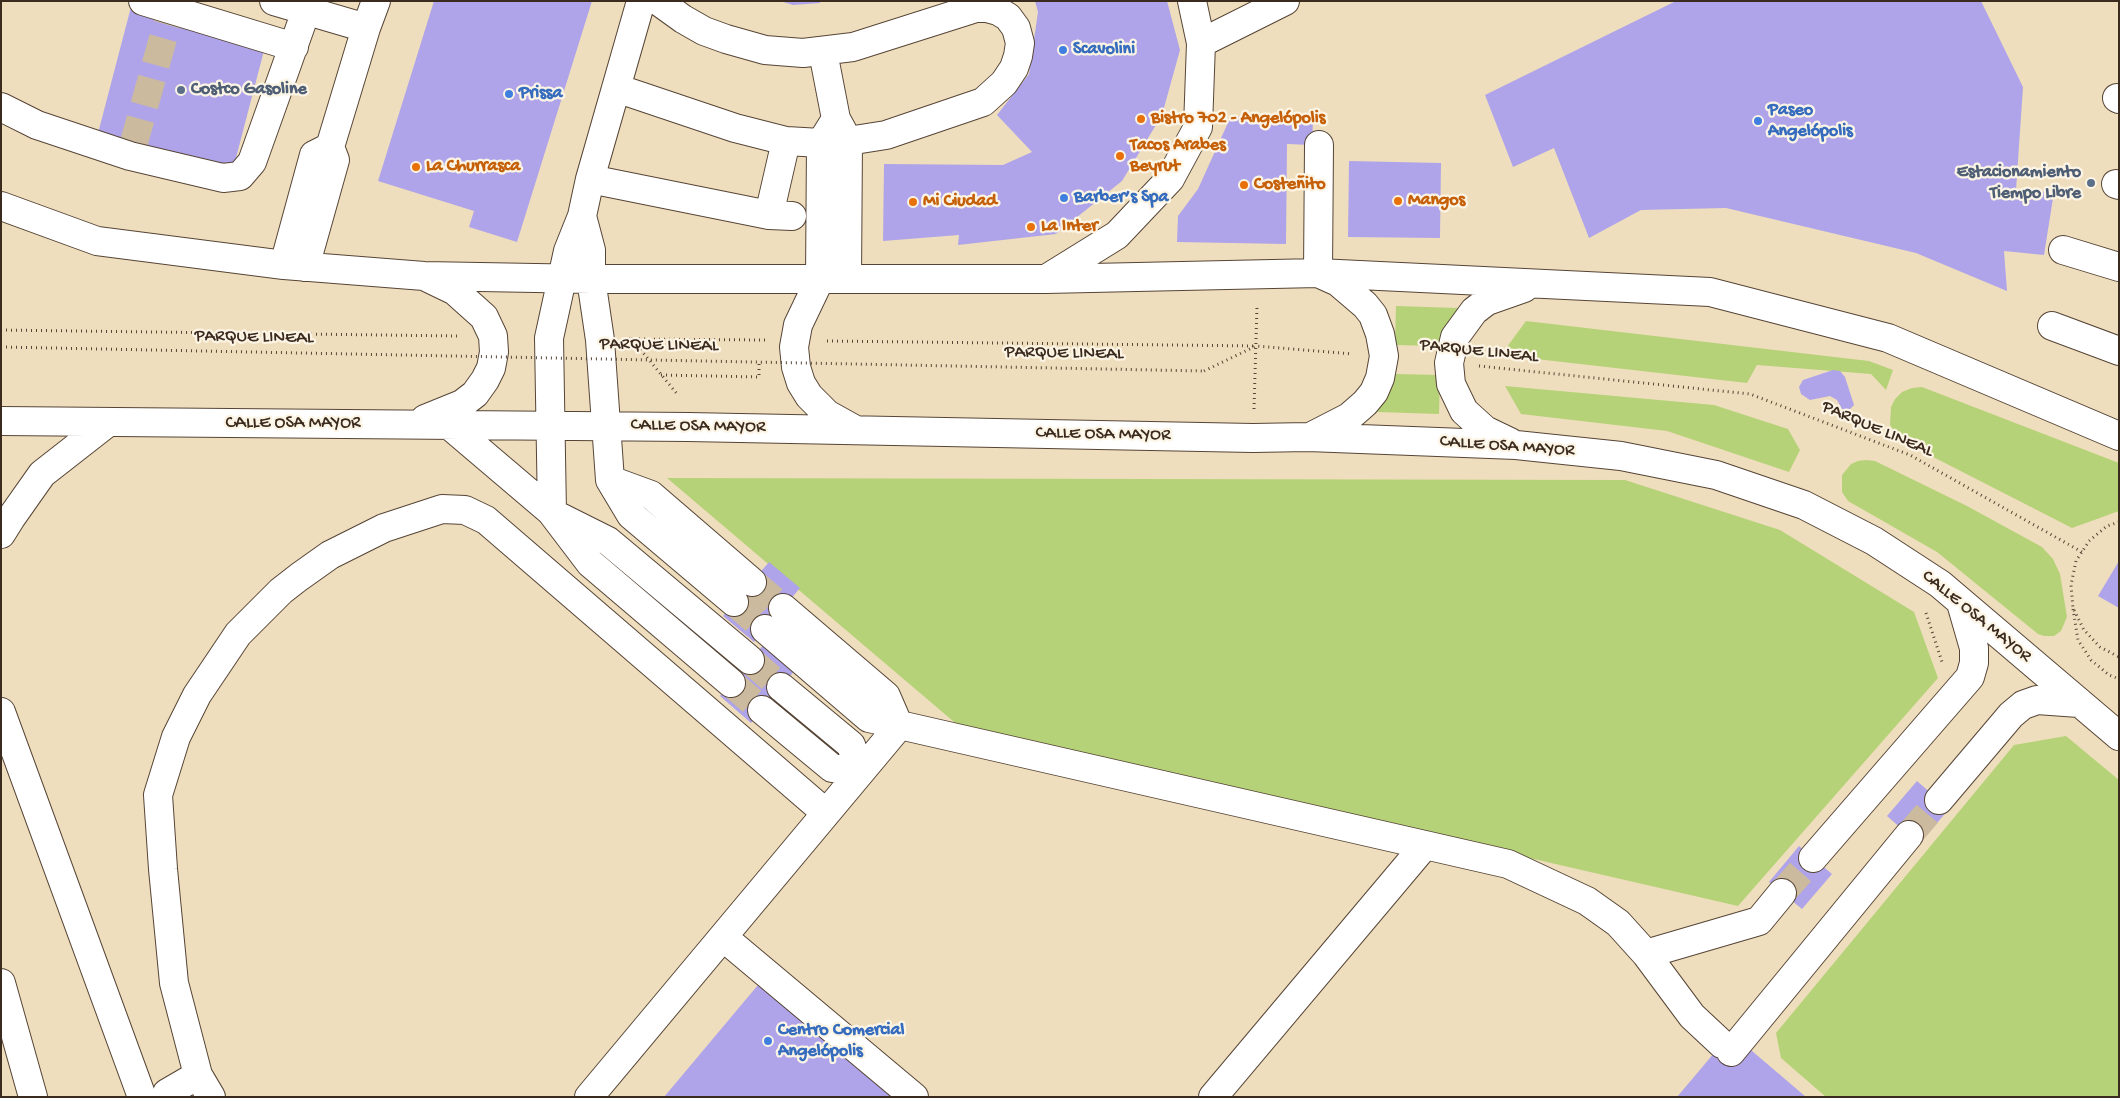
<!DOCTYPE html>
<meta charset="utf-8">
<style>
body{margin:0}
#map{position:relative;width:2120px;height:1098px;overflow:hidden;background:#efdebd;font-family:"Gochi Hand",sans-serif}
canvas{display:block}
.frame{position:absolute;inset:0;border:2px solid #3b2a1e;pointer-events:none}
</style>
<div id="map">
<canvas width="2120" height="1098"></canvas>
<div class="frame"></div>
</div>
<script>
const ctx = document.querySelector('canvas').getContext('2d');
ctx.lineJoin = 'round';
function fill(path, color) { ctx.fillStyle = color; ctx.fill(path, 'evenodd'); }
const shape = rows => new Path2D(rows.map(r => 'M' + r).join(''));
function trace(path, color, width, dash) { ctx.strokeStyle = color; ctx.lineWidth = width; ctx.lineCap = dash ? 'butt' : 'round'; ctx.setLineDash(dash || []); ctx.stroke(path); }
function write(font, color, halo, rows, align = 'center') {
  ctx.font = font + ' "Gochi Hand",sans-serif'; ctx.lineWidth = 4.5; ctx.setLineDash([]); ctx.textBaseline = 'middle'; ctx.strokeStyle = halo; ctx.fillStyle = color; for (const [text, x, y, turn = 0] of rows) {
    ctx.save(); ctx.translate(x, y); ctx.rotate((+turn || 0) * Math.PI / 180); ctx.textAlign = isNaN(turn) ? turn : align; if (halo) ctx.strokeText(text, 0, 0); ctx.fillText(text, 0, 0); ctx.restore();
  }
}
const green = shape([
 [1396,306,1458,308,1439,346,1395,345],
 [1526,321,1869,361,1893,370,1886,390,1871,374,1757,365,1747,383,1501,355],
 [1396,374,1440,375,1439,414,1377,412],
 [1505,386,1714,405,1788,429,1800,450,1789,472,1667,431,1521,414],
 [1922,387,2119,463,2119,511,2072,528,1900,440,1890,425,1891,407,1895,399,1902,392,1912,388],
 [1866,460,1875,461,1967,506,2042,547,2053,559,2060,574,2067,617,2061,631,2054,636,2044,636,2038,634,1937,552,1848,501,1842,492,1842,475,1851,464,1858,461],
 [667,478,1625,480,1780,530,1914,612,1938,678,1738,906,960,727],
 [2066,736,2119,780,2119,1097,1826,1097,1781,1058,1776,1033,2014,745]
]);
const building = shape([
 [434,1,592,1,517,242,469,227,474,211,378,181],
 [780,1,820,1,820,3,793,5],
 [1035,1,1167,1,1180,50,1162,115,1122,181,1056,234,958,245,959,235,883,241,884,164,1003,165,1032,152,997,115,1029,74,1038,12],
 [1676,1,1981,1,2023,87,2016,190,2054,192,2044,255,2004,251,2007,291,1916,253,1726,208,1641,210,1589,238,1554,148,1513,167,1485,95],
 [131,7,266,43,232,173,97,137],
 [1231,116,1313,120,1312,145,1287,144,1286,244,1177,242,1178,216,1198,189],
 [1349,161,1441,163,1440,238,1348,237],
 [1833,370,1840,371,1845,377,1854,405,1848,411,1842,409,1837,400,1830,396,1810,400,1801,394,1799,387,1803,380],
 [2119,561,2119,608,2098,596],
 [769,562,800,588,754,642,723,616],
 [765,643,796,669,751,723,720,696],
 [1917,781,1949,809,1919,844,1887,816],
 [1799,846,1832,874,1802,909,1769,882],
 [758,985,892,1097,664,1097],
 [1731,1033,1806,1097,1677,1097]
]);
const minorTunnel = shape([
 [133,146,169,17],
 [752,582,783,608],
 [734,602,765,629],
 [750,660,781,687],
 [731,683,762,710],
 [1909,835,1939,800],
 [1782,893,1813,858]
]);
const path = shape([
 [1,330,458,336],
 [631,338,678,395],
 [629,339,765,340],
 [827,341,1256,346],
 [1479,366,1750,394,1910,455,2082,552],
 [1204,371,1256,346,1353,354],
 [661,375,759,377,759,362],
 [1254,409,1257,305],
 [2119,522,2107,526,2089,541,2076,561,2071,585,2073,608,2084,630,2100,647,2119,657],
 [2073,609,2078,640,2091,660,2109,675,2119,679],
 [1926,613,1942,662]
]);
const minor = shape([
 [143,1,294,47],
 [274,1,366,28],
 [641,1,590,179,582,216,568,251,549,338,552,513,590,563,731,683],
 [1201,43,1285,1],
 [823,52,836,119,848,141,847,279],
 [616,88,735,128,786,141,821,143,848,141,886,135,983,102,1004,83,1014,68,1018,56,1020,43,1016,28,1008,17,998,11,987,8,976,8,853,47,803,53,765,50,726,39,704,31,683,19,658,1],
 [2117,98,2119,99],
 [1,107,37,125,130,156,223,178,240,176,252,162,306,11],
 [836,119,821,143,820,279,798,325,794,347,796,367,801,383,809,396,827,414,854,429],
 [590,179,769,215,792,216],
 [2116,184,2119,185],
 [1,206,97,241,284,265,424,276,591,279,1046,279,1318,273,1710,292,1888,338,2119,436],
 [769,215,786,141],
 [582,216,591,250,591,279,600,340,610,480,631,515,734,602],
 [2063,250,2119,267],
 [284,265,314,155,330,147],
 [305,267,335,160,330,147,366,28,376,1],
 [1046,279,1117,235,1170,179,1198,127,1201,43,1192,1],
 [2052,326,2119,351],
 [425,419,462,404,475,394,485,380,491,368,494,352,493,336,484,317,455,291,428,278],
 [1,421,688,427,1253,438,1308,437,1516,445,1621,456,1716,475,1804,505,1874,541,1940,584,2119,736],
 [448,424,561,520],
 [1312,436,1349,417,1365,403,1374,392,1380,378,1384,356,1380,334,1373,315,1365,305,1338,282,1318,273,1319,145],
 [1510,442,1485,430,1464,411,1451,384,1449,363,1455,337,1474,311,1487,301,1524,288],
 [610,480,651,495,752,582],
 [556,515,608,541,750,660],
 [1,534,11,518,42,474,106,424],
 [783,608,886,696,899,726],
 [765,629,869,718,1508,864,1587,901,1618,923,1646,954,1692,1016,1722,1044],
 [781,687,851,745,860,772],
 [762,710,832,768,860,772],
 [1939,800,2011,715,2023,705,2037,700,2079,703],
 [1813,858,1970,677,1974,663,1974,648,1961,603],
 [723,937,914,1097],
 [1646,954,1759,921,1782,893],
 [1731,1052,1909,835],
 [167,1093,198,1075],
 [211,1097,198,1075,174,983,163,869,158,795,176,737,197,695,238,634,281,591,299,577,330,555,384,528,442,509,465,510,486,520,826,813],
 [589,1097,899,726],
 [1213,1097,1425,845]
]);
const major = shape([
 [1,712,142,1097],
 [1,983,33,1097]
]);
const pathBridge = shape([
 [1,347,1204,371]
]);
const markers = [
 [1063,50,5,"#3f7fe0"],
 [181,90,5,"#5c6f8a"],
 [509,94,5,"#3f7fe0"],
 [1141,119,5,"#e8710a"],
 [1758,121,5,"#3f7fe0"],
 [1120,156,5,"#e8710a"],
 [416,167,5,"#e8710a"],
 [2091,183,5,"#5c6f8a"],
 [1244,185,5,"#e8710a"],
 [1064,198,5,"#3f7fe0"],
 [1398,201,5,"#e8710a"],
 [913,202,5,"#e8710a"],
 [1031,227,5,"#e8710a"],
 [768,1041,5,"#3f7fe0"]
];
const shopNames = [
 ["Scavolini",1073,50],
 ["Prissa",519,94],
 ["Paseo",1768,111],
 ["Angelópolis",1768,132],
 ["Barber’s Spa",1074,198],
 ["Centro Comercial",778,1031],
 ["Angelópolis",778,1052]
];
const serviceNames = [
 ["Costco Gasoline",191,90],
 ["Estacionamiento",2081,173,"right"],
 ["Tiempo Libre",2081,194,"right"]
];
const foodNames = [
 ["Bistro 702 - Angelópolis",1151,119],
 ["Tacos Arabes",1130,146],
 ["Beyrut",1130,167],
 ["La Churrasca",426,167],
 ["Costeñito",1254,185],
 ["Mangos",1408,201],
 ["Mi Ciudad",923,202],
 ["La Inter",1041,227]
];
const streetNames = [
 ["PARQUE LINEAL",254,338,1],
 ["PARQUE LINEAL",659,346,1],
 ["PARQUE LINEAL",1479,352,6],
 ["PARQUE LINEAL",1064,354,1],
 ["CALLE OSA MAYOR",293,424],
 ["CALLE OSA MAYOR",698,427,1],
 ["PARQUE LINEAL",1877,430,23],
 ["CALLE OSA MAYOR",1103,435,1],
 ["CALLE OSA MAYOR",1507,447,4],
 ["CALLE OSA MAYOR",1976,617,39]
];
fill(green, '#b6d278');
fill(building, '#afa4e9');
trace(minorTunnel, '#cbba9d', 28, [28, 14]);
trace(minor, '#564536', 30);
trace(major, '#564536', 30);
trace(path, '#564536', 3, [1, 4]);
trace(minor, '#fff', 28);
trace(major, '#fff', 28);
trace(pathBridge, '#564536', 3, [1, 4]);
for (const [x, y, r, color] of markers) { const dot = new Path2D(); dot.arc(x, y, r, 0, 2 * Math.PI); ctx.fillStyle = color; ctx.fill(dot); trace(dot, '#fcf5e5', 2); }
write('bold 18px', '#366cbe', '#fcf5e5', shopNames, 'left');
write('bold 18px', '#4e5e75', '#fcf5e5', serviceNames, 'left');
write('bold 18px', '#c56008', '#fcf5e5', foodNames, 'left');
write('18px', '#3b2a1e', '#fcf5e5', streetNames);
</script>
